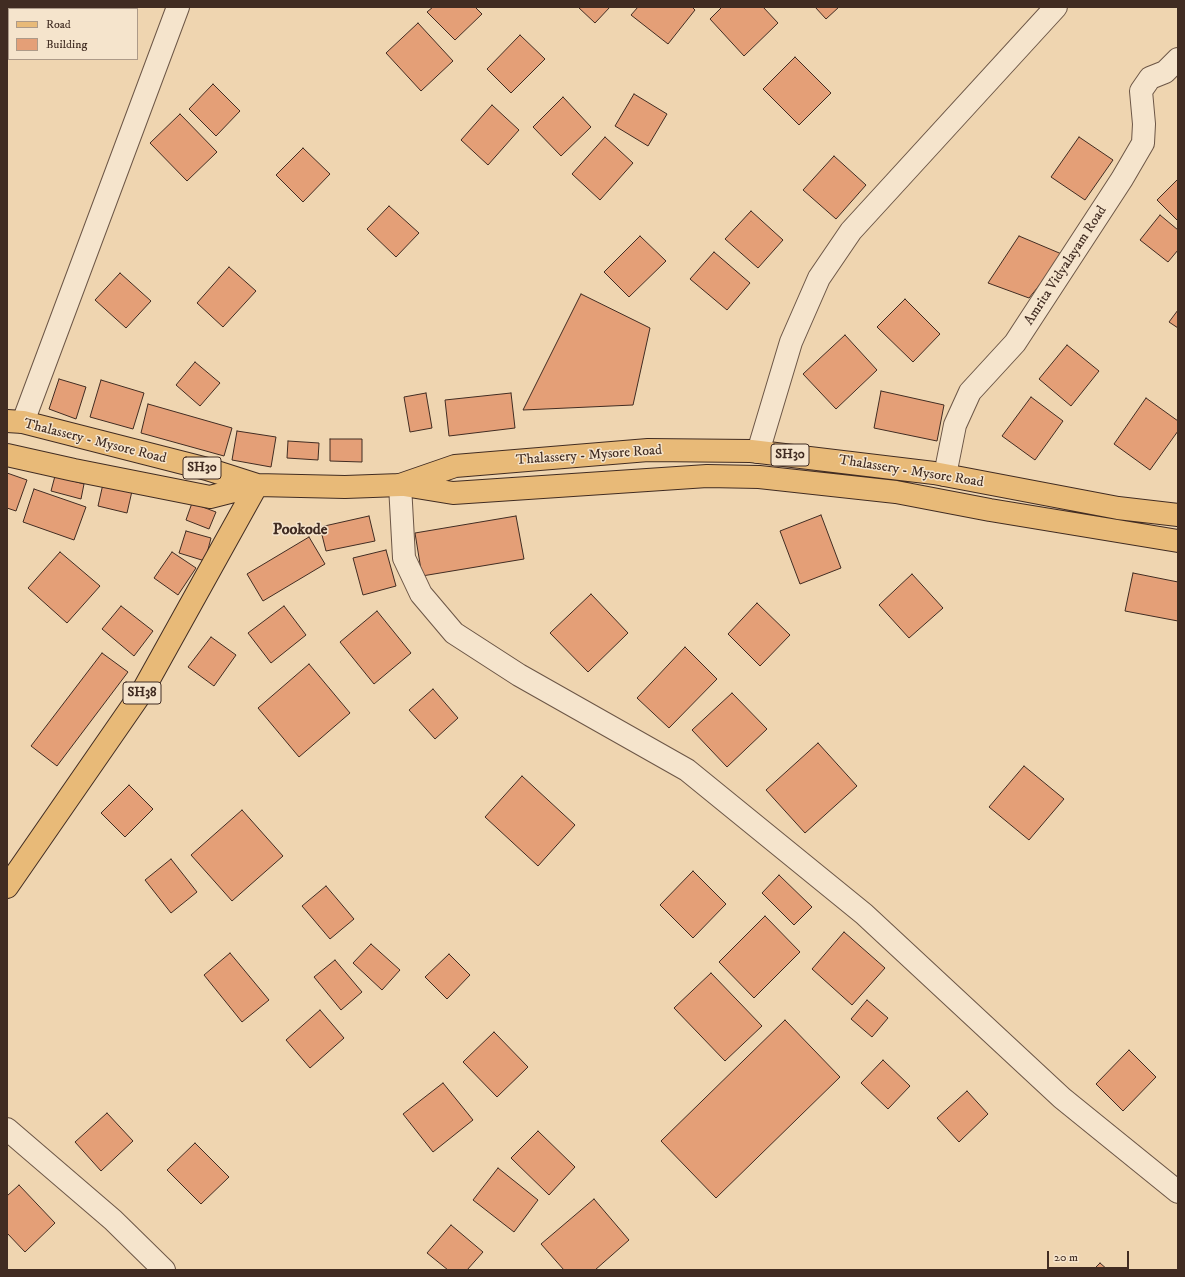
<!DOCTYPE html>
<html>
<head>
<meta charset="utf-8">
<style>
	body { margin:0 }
	#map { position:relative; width:1185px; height:1277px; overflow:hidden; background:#efd5b0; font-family:"IM FELL DW Pica",serif }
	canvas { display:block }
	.frame { position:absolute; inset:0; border:8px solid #412c22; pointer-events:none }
	.legend { position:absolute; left:8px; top:8px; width:130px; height:52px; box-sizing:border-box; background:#f5e4cc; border:1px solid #ad9a88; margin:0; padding:5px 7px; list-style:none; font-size:12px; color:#412c22 }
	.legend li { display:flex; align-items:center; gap:8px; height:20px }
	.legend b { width:20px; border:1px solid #ad9a88 }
	.scale { position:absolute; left:1047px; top:1251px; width:82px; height:18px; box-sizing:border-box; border:2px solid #412c22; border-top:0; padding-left:5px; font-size:12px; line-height:14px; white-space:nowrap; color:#412c22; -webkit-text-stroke:3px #f5e4cc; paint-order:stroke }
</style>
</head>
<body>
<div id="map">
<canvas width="1185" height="1277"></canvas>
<div class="frame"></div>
<ul class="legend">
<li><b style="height:5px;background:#e8ba78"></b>Road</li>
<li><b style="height:11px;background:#e49f77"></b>Building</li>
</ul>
<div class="scale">20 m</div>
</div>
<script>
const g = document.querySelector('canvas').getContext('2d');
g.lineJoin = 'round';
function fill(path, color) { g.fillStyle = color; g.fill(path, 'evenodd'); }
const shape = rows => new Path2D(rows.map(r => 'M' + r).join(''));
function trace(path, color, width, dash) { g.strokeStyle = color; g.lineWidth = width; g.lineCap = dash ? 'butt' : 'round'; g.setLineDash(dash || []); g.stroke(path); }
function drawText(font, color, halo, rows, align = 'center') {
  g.font = font + ' "IM FELL DW Pica",serif'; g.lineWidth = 3; g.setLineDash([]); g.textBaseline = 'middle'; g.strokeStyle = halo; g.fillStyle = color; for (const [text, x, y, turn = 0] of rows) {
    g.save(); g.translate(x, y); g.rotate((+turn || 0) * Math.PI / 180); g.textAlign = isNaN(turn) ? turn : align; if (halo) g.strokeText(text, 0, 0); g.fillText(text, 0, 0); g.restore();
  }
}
const building = shape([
	[433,7,475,7,482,14,455,40,427,12,433,7],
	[578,7,610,7,595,23,578,7],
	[638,7,692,7,695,10,668,44,631,15,638,7],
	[722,7,763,7,778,23,744,56,710,19,722,7],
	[815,7,839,7,826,19,815,7],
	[418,23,453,61,421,91,386,53,418,23],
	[520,35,545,59,511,93,487,69,520,35],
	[795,57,831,93,799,125,763,89,795,57],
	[213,84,240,111,216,136,189,109,213,84],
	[634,94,667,114,648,146,615,126,634,94],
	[563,97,591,127,561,156,533,127,563,97],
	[492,105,519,130,488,165,461,140,492,105],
	[180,114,217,152,187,181,150,143,180,114],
	[605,137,633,163,600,200,572,174,605,137],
	[1079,137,1113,160,1085,200,1051,177,1079,137],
	[303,148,330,174,303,202,276,175,303,148],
	[834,156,866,185,836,219,803,190,834,156],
	[1178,179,1178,221,1157,200,1178,179],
	[389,206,419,233,396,257,367,229,389,206],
	[751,211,783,240,758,268,725,239,751,211],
	[1160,215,1178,230,1178,250,1168,262,1140,240,1160,215],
	[640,236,666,261,629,297,604,272,640,236],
	[1019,236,1064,255,1029,298,988,283,1019,236],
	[714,252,750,283,727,310,690,279,714,252],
	[229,267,256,291,223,327,197,303,229,267],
	[120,273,151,301,126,328,95,300,120,273],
	[581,294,650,328,633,405,523,410,581,294],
	[905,299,940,334,913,362,877,327,905,299],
	[1178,310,1178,328,1169,322,1178,310],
	[845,335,877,370,836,409,803,374,845,335],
	[1067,345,1099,371,1071,406,1039,379,1067,345],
	[195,362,220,383,200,406,176,385,195,362],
	[59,379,86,387,76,419,49,409,59,379],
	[101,380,144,393,133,429,90,417,101,380],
	[881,391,944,405,937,441,874,428,881,391],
	[426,393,432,428,410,432,404,397,426,393],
	[511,393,515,428,449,436,445,400,511,393],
	[1031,397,1063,421,1035,460,1002,436,1031,397],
	[1146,398,1178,421,1178,431,1150,470,1114,444,1146,398],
	[148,404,232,428,224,456,141,433,148,404],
	[237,431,276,437,271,467,232,460,237,431],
	[330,439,362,439,362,462,330,461,330,439],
	[288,441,319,443,318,460,287,458,288,441],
	[7,473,27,480,16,511,7,508,7,473],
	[55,476,84,484,81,499,51,491,55,476],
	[103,484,132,491,127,513,98,506,103,484],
	[34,489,86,507,74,540,23,522,34,489],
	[192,503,216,512,209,529,186,520,192,503],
	[821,515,841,568,800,584,780,531,821,515],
	[369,516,375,541,326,551,320,527,369,516],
	[516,516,524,559,422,576,415,533,516,516],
	[186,531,211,538,205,561,179,553,186,531],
	[309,537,325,564,263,601,247,574,309,537],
	[386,550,396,586,363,595,353,558,386,550],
	[60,552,100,586,67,623,28,588,60,552],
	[172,552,196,568,178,595,154,578,172,552],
	[1133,573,1178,582,1178,621,1125,611,1133,573],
	[912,574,943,608,909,638,879,605,912,574],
	[591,594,628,633,588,672,550,633,591,594],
	[757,603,790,635,760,666,728,634,757,603],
	[121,606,153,631,134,656,102,629,121,606],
	[284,606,306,635,271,663,248,633,284,606],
	[377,611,411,653,374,684,340,642,377,611],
	[211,637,236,655,214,686,188,667,211,637],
	[685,647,717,679,669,728,637,698,685,647],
	[102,653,128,672,57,766,31,746,102,653],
	[309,664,350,713,299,757,258,708,309,664],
	[433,689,458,718,435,739,409,710,433,689],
	[732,693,767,729,727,767,692,730,732,693],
	[818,743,857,786,805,833,766,790,818,743],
	[1024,766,1064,799,1029,840,989,807,1024,766],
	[522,776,575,825,538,866,485,817,522,776],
	[129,785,153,809,125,837,101,813,129,785],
	[242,810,283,856,232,901,191,855,242,810],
	[171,859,197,892,171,913,145,880,171,859],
	[693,871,726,904,693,938,660,905,693,871],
	[779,875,812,907,794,925,762,893,779,875],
	[326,886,354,919,330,939,302,906,326,886],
	[765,916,800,952,754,998,719,962,765,916],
	[844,932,885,968,852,1005,812,969,844,932],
	[371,944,400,970,382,990,353,963,371,944],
	[230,953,269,1000,242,1022,204,975,230,953],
	[449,954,470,975,447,999,425,977,449,954],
	[335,960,362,992,341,1010,314,977,335,960],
	[711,973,762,1026,725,1061,674,1008,711,973],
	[867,1000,888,1018,872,1037,851,1019,867,1000],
	[320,1010,344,1038,310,1068,286,1040,320,1010],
	[785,1020,840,1077,716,1198,661,1141,785,1020],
	[494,1032,528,1067,497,1097,463,1062,494,1032],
	[1129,1050,1156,1077,1123,1111,1096,1084,1129,1050],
	[883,1060,910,1086,888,1109,861,1083,883,1060],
	[443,1083,473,1120,433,1152,403,1114,443,1083],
	[967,1091,988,1114,959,1142,937,1118,967,1091],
	[107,1113,133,1141,101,1171,75,1142,107,1113],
	[538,1131,575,1167,549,1195,511,1158,538,1131],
	[195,1143,229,1177,201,1204,167,1170,195,1143],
	[498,1168,538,1200,514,1232,473,1200,498,1168],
	[19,1185,55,1223,25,1252,7,1233,7,1196,19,1185],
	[594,1199,629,1240,595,1270,564,1270,541,1244,594,1199],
	[451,1225,483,1252,467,1270,448,1270,427,1253,451,1225],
	[1100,1263,1108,1270,1093,1270,1100,1263]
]);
fill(building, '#e49f77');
trace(building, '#412c22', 1);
const minor = shape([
	[23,422,178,7],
	[758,452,791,342,819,278,851,231,1056,7],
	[945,475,955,425,970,392,1015,343,1122,179,1143,143,1144,124,1141,91,1150,78,1165,72,1178,59],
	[7,1129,113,1220,164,1270]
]);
const tertiary = shape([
	[400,485,404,558,421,594,454,633,519,675,687,770,864,914,1062,1098,1178,1192]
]);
const primary = shape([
	[7,421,23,422,207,469,257,485,345,487,400,485,455,466,648,450,751,451,934,473,1118,508,1178,515],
	[7,455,74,470,210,497,257,485],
	[404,485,453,493,707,476,759,477,896,492,990,510,1178,541],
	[7,887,142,692,257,485]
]);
trace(minor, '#6c5646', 24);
trace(tertiary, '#6c5646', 24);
trace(primary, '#412c22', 24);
trace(minor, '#f5e4cc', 22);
trace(tertiary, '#f5e4cc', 22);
trace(primary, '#e8ba78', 22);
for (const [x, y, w] of [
	[790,455,38],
	[202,468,38],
	[142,693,38]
]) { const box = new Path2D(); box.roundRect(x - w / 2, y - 11, w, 22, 3); g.fillStyle = '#f5e4cc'; g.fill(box); trace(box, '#412c22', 1); }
drawText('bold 13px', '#412c22', null, [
	["SH30",790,455],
	["SH30",202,468],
	["SH38",142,693]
]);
drawText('14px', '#412c22', '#f5e4cc', [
	["Amrita Vidyalayam Road",1066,266,-57],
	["Thalassery - Mysore Road",95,442,14],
	["Thalassery - Mysore Road",589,456,-4],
	["Thalassery - Mysore Road",911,472,9]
]);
drawText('bold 16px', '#412c22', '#f5e4cc', [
	["Pookode",300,531]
]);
</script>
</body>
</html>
